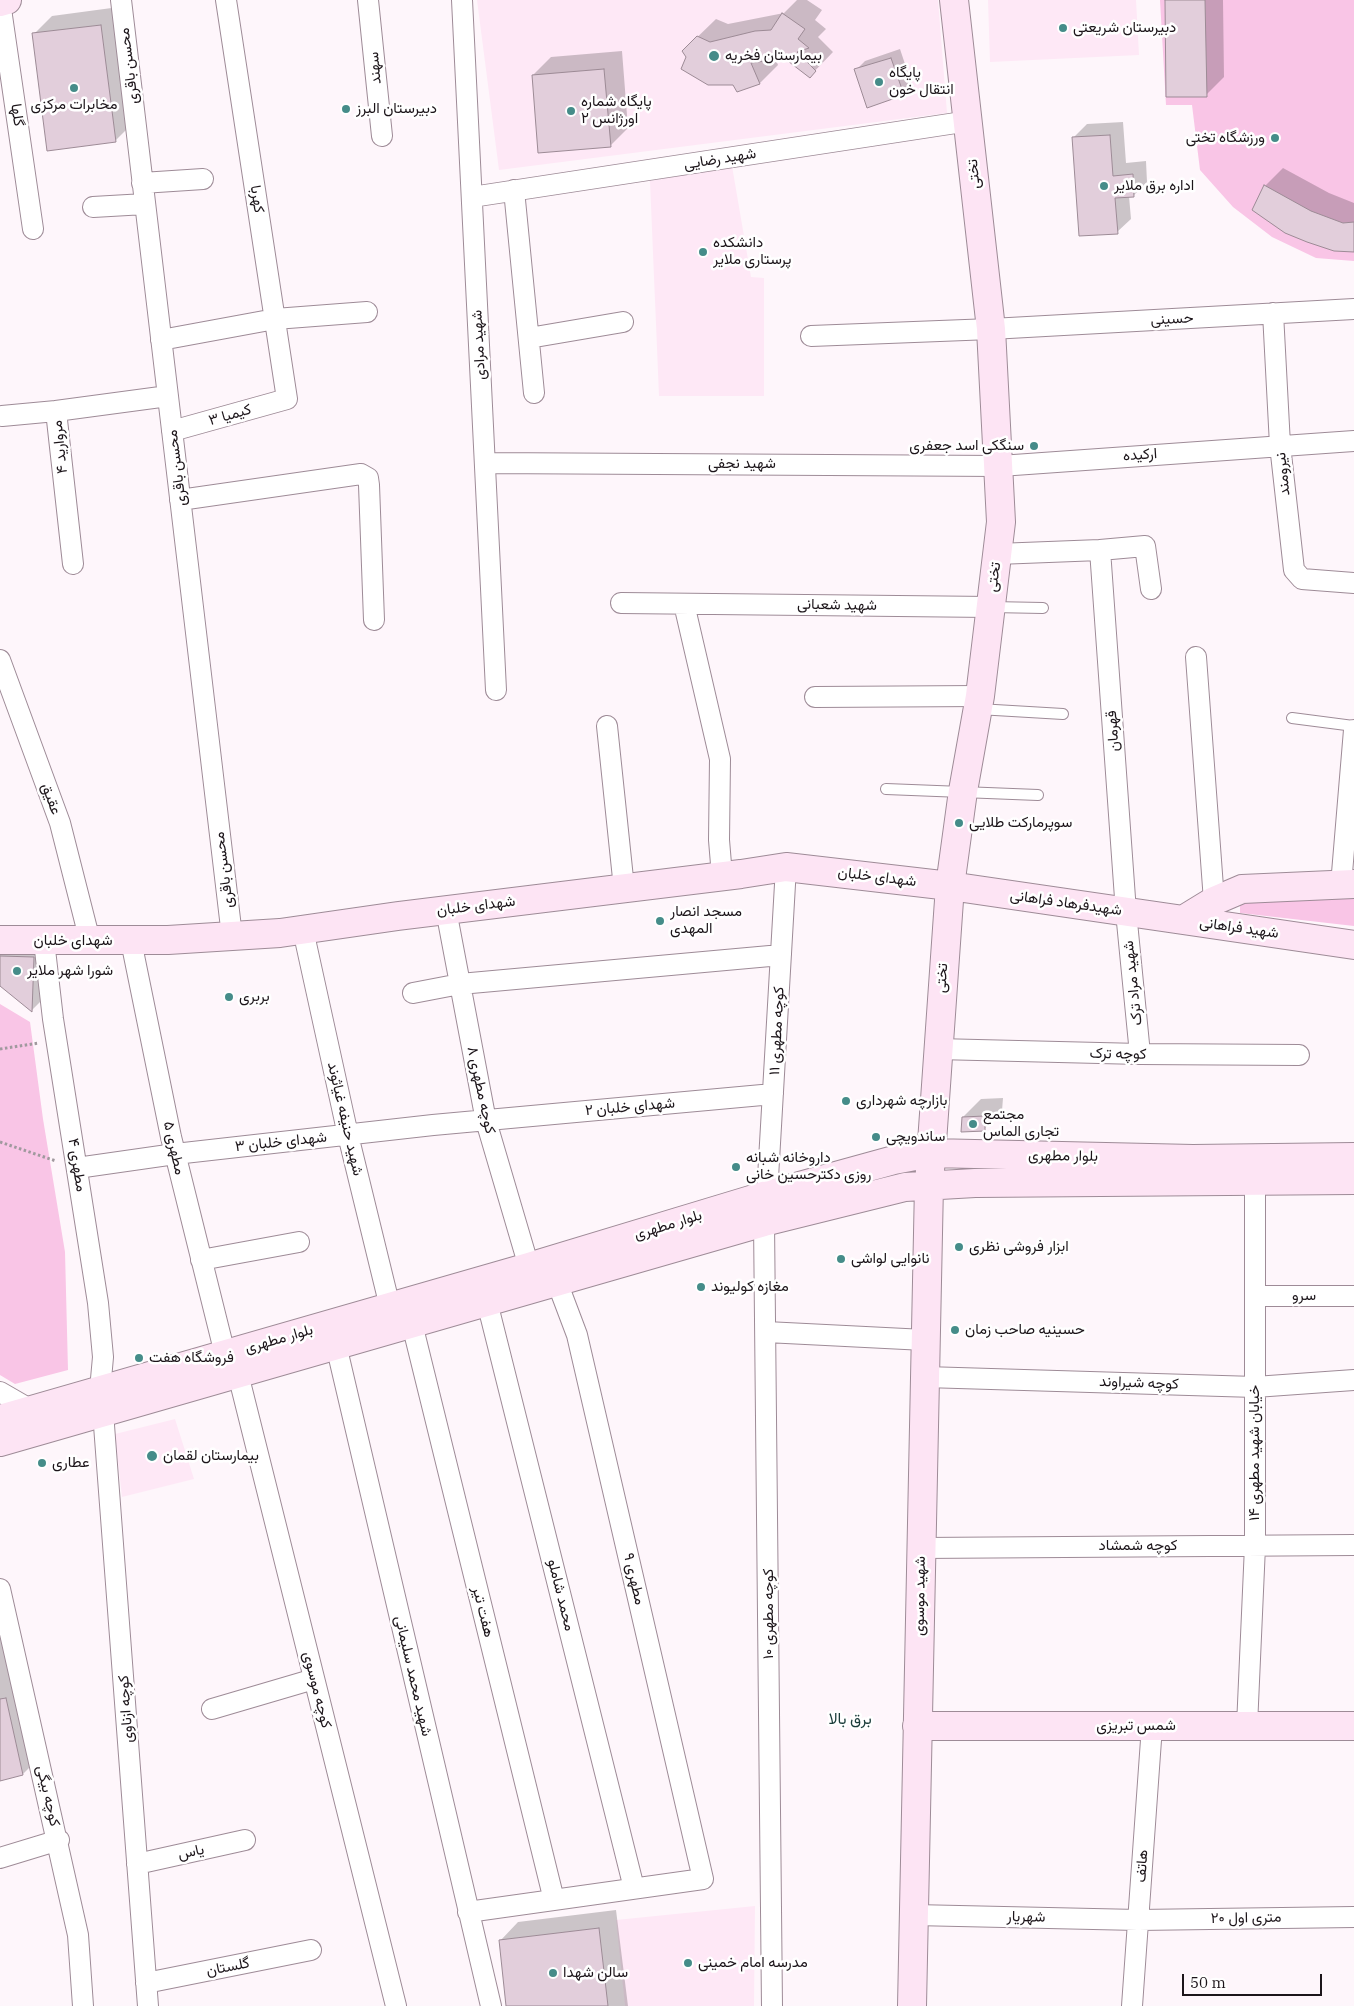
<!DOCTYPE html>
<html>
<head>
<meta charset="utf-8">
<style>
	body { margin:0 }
	#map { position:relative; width:1354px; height:2006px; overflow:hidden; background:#fef6fb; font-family:"IBM Plex Serif",serif }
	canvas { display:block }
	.scale { position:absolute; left:1182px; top:1974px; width:140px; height:22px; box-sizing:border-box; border:2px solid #1c151a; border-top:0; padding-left:6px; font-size:15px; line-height:18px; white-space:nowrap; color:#1c151a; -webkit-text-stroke:4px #fff; paint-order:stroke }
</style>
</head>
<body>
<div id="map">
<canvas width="1354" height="2006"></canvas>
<div class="scale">50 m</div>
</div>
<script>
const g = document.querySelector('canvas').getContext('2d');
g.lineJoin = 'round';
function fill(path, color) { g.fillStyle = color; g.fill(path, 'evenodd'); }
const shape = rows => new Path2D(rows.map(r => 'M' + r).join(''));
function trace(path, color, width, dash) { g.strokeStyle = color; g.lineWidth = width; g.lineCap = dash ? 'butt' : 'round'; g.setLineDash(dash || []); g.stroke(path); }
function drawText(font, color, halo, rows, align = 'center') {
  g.font = font + ' "IBM Plex Serif",Vazirmatn,serif'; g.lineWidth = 5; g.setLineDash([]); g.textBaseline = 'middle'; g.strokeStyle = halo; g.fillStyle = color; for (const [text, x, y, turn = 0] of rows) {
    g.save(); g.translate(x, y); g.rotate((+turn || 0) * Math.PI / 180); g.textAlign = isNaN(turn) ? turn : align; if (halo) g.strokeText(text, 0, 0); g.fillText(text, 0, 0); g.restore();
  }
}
fill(shape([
	[477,0,938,0,947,113,499,170],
	[988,0,1136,0,1139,55,990,62],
	[732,166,751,277,764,278,764,396,659,396,650,181],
	[175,1419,194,1479,122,1497,115,1434],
	[755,1906,754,2006,625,2006,616,1920]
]), '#fee8f6');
fill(shape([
	[1160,0,1354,0,1354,261,1316,258,1272,237,1233,207,1200,170,1192,105,1166,105],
	[1354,892,1354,926,1240,913,1240,897],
	[0,1004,30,1022,43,1119,65,1252,68,1370,15,1384,0,1375]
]), '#f9c5e6');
fill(shape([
	[797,0,807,0,822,10,815,20,826,29,818,37,833,52,809,77,784,57,775,58,778,65,760,83,687,56,683,51,716,19,728,24,784,13],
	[1166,0,1223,0,1224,77,1206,95],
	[119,7,133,123,115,141,34,34,52,16],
	[900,49,912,85,903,94,856,70,865,61],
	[622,51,628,128,610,146,533,75,551,57],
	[1123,122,1126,163,1146,161,1147,182,1134,195,1129,196,1131,219,1117,232,1073,138,1087,124],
	[1283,168,1329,193,1354,203,1354,251,1265,186],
	[0,942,47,944,45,997,32,1010,0,984],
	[1003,1098,1002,1111,984,1129,963,1117,981,1099],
	[0,1604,39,1758,23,1774,0,1779],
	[616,1910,628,2006,508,2006,500,1941,518,1922]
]), '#0003');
const building = shape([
	[1165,0,1205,0,1207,97,1166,97,1165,0],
	[782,13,805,29,798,39,809,48,797,52,816,71,810,78,784,58,751,63,760,84,737,92,733,85,708,85,681,69,686,57,682,51,697,36,710,42,755,31,771,30,782,13],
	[101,25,116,142,47,151,32,33,101,25],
	[891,58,904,95,867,108,854,69,891,58],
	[604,69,611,147,538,153,532,75,604,69],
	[1110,135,1113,176,1133,174,1134,197,1115,198,1118,234,1079,236,1072,137,1110,135],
	[1264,185,1311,211,1343,223,1354,222,1354,252,1334,251,1307,242,1285,233,1252,210,1264,185],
	[0,956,34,957,32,1012,0,986,0,956],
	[985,1116,985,1131,961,1132,962,1117,985,1116],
	[6,1698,23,1775,0,1781,0,1699,6,1698],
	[599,1928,608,2006,506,2006,499,1940,599,1928]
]);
fill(building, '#e2cedb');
trace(building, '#9d8b96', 1);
const lane = shape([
	[991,607,1043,608],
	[978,709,1063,714],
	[1292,718,1354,726],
	[886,789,1038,795]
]);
const street = shape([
	[121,0,232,936],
	[368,0,382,136],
	[462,0,496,690],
	[0,2,33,229],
	[142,183,203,179],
	[514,190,534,393],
	[472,197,969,121],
	[93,207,145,204],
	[1273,313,1280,445,1294,570,1302,579,1354,583],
	[811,336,991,329,1354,309],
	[529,338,623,322],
	[161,340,275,319,367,312],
	[2,416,56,411],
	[172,431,287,399,226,0],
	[485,463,1000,466,1354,441],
	[180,500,361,474,368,478,369,485,374,620],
	[1100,550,1145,546,1151,589],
	[997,554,1100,550,1126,912,1140,1054],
	[73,564,56,411,168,396],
	[621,603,990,607],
	[684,604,720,759,719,840,722,876],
	[1196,657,1214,901],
	[0,660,60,823,90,941],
	[815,697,980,696],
	[607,726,624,888],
	[1341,885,1354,730],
	[446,910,486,1121,529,1267],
	[303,930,348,1135,390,1307],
	[44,941,53,1019,98,1303,103,1357,100,1390],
	[131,941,171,1137,225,1354],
	[413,993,460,984,781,955],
	[937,1049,1140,1054,1299,1055],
	[77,1168,175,1154,433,1125,773,1094],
	[767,1195,786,867],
	[764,1222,772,2006],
	[201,1260,299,1242],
	[1255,1296,1354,1296],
	[487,1302,634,1888],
	[412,1324,554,1900],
	[766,1332,925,1340],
	[336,1345,491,2006],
	[238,1374,396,2006],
	[925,1377,1255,1387,1354,1380],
	[0,1392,26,1407,39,1408],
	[103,1412,148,2006],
	[921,1548,1354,1545],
	[0,1589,78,1935,83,2006],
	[212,1709,314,1679],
	[1247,1726,1255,1546,1255,1179],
	[0,1858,59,1840],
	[137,1864,245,1840],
	[468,1912,703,1879,577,1335,557,1282],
	[914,1915,1138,1920,1354,1917],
	[146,1983,311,1950],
	[1132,2006,1152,1726]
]);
const secondary = shape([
	[0,2,7,0],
	[1183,920,1214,901,1242,889,1354,884],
	[0,940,168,940,280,933,398,916,741,874,786,867,950,886,1354,945],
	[0,1419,529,1267,767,1195,894,1160,931,1153,1193,1159,1354,1157],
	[0,1442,764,1222,905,1187,975,1183,1354,1180],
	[917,1726,1354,1726],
	[912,2006,929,1185,950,886,963,791,980,696,1001,522,991,329,954,0]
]);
trace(lane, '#9e8b97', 12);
trace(street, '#9e8b97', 22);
trace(secondary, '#9e8b97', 30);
trace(shape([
	[0,1049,39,1043],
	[0,1142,56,1161]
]), '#a0999e', 3, [2.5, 2.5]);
trace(lane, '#fff', 10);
trace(street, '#fff', 20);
trace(secondary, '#fde4f4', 28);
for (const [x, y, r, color] of [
	[1063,28,5,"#458c89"],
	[714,56,6,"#458c89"],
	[879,82,5,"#458c89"],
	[74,88,5,"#458c89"],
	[346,109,5,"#458c89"],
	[571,111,5,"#458c89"],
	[1275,138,5,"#458c89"],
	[1104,186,5,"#458c89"],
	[703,252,5,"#458c89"],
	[1034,446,5,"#458c89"],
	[959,823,5,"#458c89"],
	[660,921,5,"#458c89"],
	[17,971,5,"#458c89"],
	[229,997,5,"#458c89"],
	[846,1101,5,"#458c89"],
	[973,1124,5,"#458c89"],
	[876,1137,5,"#458c89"],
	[736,1167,5,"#458c89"],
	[959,1247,5,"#458c89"],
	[841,1259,5,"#458c89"],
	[701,1287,5,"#458c89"],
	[955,1330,5,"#458c89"],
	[139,1358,5,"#458c89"],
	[152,1456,6,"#458c89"],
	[42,1463,5,"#458c89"],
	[688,1963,5,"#458c89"],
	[553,1973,5,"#458c89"]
]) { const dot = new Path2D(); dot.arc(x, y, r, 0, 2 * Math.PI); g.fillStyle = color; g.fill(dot); trace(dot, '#fff', 2); }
drawText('15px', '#1c151a', '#fff', [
	["دبیرستان شریعتی",1073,28],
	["بیمارستان فخریه",725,56],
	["پایگاه",889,73],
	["انتقال خون",889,90],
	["پایگاه شماره",581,102],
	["۲ اورژانس",581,119],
	["مخابرات مرکزی",74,105,"center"],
	["دبیرستان البرز",356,109],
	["ورزشگاه تختی",1265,138,"right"],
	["اداره برق ملایر",1114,186],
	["دانشکده",713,243],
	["پرستاری ملایر",713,260],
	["سنگکی اسد جعفری",1024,446,"right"],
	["سوپرمارکت طلایی",969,823],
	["مسجد انصار",670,912],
	["المهدی",670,929],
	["شورا شهر ملایر",27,971],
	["بربری",239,997],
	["بازارچه شهرداری",856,1101],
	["مجتمع",983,1115],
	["تجاری الماس",983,1132],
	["ساندویچی",886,1137],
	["داروخانه شبانه",746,1158],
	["روزی دکترحسین خانی",746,1175],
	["ابزار فروشی نظری",969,1247],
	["نانوایی لواشی",851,1259],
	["مغازه کولیوند",711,1287],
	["حسینیه صاحب زمان",965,1330],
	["فروشگاه هفت",149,1358],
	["بیمارستان لقمان",163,1456],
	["عطاری",52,1463],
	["مدرسه امام خمینی",698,1963],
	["سالن شهدا",563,1973]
], 'left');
drawText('15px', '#1c151a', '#fff', [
	["محسن باقری",129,66,-97],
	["سهند",375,68,-95],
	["گلها",17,115,82],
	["شهید رضایی",720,159,-9],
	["تختی",974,174,-96],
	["کهربا",257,199,81],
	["حسینی",1172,319,-3],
	["شهید مرادی",479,345,-93],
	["کیمیا ۳",230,415,-16],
	["مروارید ۴",60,447,-96],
	["ارکیده",1140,455,-4],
	["شهید نجفی",742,464],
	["محسن باقری",177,468,-97],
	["نیرومند",1283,474,-96],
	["تختی",994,577,-82],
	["شهید شعبانی",837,605,1],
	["قهرمان",1113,731,-94],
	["عقیق",51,799,70],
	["محسن باقری",224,870,-97],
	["شهدای خلبان",877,877,7],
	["شهیدفرهاد فراهانی",1066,903,8],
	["شهدای خلبان",476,906,-7],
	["شهید فراهانی",1239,928,8],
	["شهدای خلبان",73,941],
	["تختی",942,978,-86],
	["شهید مراد ترک",1133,983,-96],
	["کوچه مطهری ۱۱",777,1031,-87],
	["کوچه ترک",1118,1054,1],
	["کوچه مطهری ۸",481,1090,78],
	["شهدای خلبان ۲",630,1107,-5],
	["شهید حنیفه غیاثوند",345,1119,77],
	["شهدای خلبان ۳",281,1142,-6],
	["مطهری ۵",174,1148,77],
	["بلوار مطهری",1063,1156,1],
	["مطهری ۴",77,1165,81],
	["بلوار مطهری",668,1225,-17],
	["سرو",1304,1296],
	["بلوار مطهری",279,1339,-16],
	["کوچه شیراوند",1139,1383,2],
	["خیابان شهید مطهری ۱۴",1255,1453,-90],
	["کوچه شمشاد",1138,1546],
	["مطهری ۹",634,1579,77],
	["محمد شاملو",561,1595,76],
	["شهید موسوی",920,1596,-89],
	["هفت تیر",483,1612,76],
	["کوچه مطهری ۱۰",769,1614,-90],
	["شهید محمد سلیمانی",413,1676,77],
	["کوچه موسوی",317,1690,76],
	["کوچه ازناوی",126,1709,-94],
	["شمس تبریزی",1136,1726],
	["کوچه بیگی",48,1796,77],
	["یاس",191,1852,-12],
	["هاتف",1142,1866,-86],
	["شهریار",1026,1917,1],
	["۲۰ متری اول",1246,1918,-1],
	["گلستان",228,1967,-11]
]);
drawText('16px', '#1b3d3b', '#fff', [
	["برق بالا",850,1719]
]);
</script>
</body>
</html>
